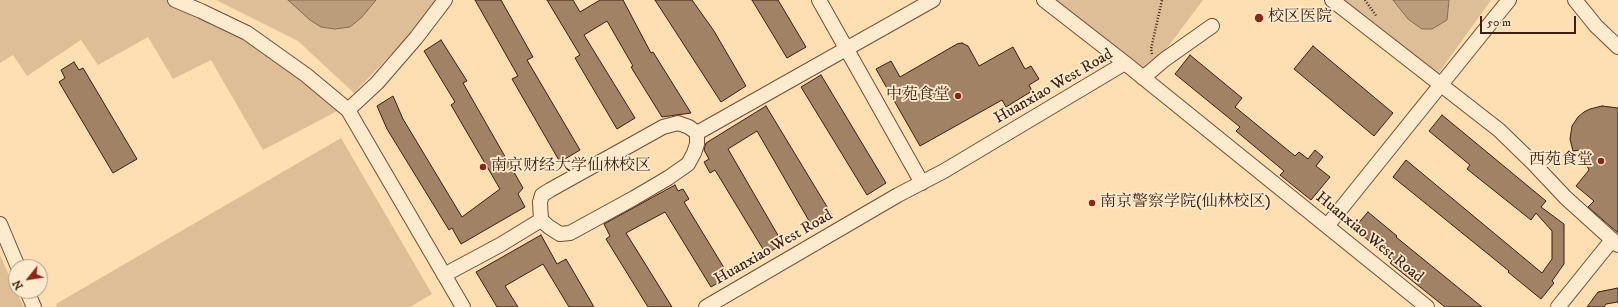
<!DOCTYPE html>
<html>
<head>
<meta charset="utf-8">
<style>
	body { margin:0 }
	#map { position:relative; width:1618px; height:307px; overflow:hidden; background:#fedfb1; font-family:"IM FELL DW Pica",serif }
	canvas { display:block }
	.north { position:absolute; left:8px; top:259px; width:40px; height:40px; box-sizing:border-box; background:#feeacc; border:1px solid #b19882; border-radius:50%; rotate:240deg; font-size:11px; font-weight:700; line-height:16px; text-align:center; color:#3d1e13 }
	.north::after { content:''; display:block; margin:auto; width:14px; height:18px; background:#8f2418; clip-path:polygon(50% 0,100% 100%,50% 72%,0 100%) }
	.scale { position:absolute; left:1480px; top:16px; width:96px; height:18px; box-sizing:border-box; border:2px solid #3d1e13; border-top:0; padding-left:5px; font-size:12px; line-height:14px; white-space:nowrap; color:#3d1e13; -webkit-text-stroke:3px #feeacc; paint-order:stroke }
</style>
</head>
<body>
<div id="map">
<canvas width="1618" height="307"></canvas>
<div class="north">N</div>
<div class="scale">50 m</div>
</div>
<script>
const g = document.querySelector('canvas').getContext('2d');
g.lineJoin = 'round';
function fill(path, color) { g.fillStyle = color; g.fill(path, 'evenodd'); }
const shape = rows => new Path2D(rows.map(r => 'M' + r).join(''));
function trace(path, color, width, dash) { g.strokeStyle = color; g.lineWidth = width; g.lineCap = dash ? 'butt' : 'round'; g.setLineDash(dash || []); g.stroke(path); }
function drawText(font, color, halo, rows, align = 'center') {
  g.font = font + ' "IM FELL DW Pica","Noto Serif SC",serif'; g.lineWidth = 3.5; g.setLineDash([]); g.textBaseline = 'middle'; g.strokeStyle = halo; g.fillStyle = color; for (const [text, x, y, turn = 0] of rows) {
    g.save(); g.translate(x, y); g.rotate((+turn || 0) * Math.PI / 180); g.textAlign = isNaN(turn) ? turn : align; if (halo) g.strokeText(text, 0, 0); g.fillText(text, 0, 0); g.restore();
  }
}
fill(shape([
	[0,0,172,0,237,28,343,108,263,150,211,60,173,79,148,37,98,65,81,40,27,76,13,55,0,63],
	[216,0,448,0,421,23,354,93,298,41],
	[1056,0,1203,0,1149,72],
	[1344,0,1491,0,1438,74],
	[341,138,432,294,410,307,57,307,56,304],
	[0,255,16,291,24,307,0,307]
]), '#ddbe96');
const water = shape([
	[288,0,376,0,362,17,350,27,335,29,321,27,310,20,288,0],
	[1393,0,1449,0,1447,20,1432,29,1422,29,1408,19,1393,0]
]);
fill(water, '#bc9d7b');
trace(water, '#896a51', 1);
const building = shape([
	[475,0,501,0,533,57,527,60,580,150,560,162,512,79,518,76,475,0],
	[547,0,573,0,580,12,600,0,623,0,651,53,653,52,691,113,662,117,631,67,633,66,607,21,584,35,635,118,617,129,575,58,580,55,547,0],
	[655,0,692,0,714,31,746,86,721,102,655,0],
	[752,0,778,0,806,47,787,58,752,0],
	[441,40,467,81,463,83,523,188,518,194,525,207,461,244,452,228,449,230,387,129,377,106,393,96,403,119,462,217,500,189,451,105,455,102,424,51,441,40],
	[962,43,968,46,979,66,1013,47,1025,69,1031,66,1039,79,1029,85,1032,91,1006,107,1002,100,920,146,876,69,891,61,900,77,957,44,962,43],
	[1313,46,1393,113,1374,136,1294,69,1313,46],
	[1190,55,1242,98,1235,107,1295,156,1299,152,1308,159,1315,150,1323,157,1316,166,1330,177,1311,200,1280,175,1284,171,1236,131,1240,127,1175,74,1190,55],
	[74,62,79,70,83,68,137,159,113,173,59,82,65,78,61,70,74,62],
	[821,75,886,183,867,195,801,87,821,75],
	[766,106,832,215,812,226,757,131,728,149,783,244,766,254,715,170,710,173,704,162,709,159,704,150,706,143,766,106],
	[1602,106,1618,108,1618,233,1588,207,1594,201,1576,186,1589,170,1580,150,1573,151,1570,139,1572,126,1578,117,1584,112,1590,109,1602,106],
	[1442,115,1546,201,1541,207,1564,224,1564,264,1552,281,1554,283,1541,299,1508,272,1509,271,1393,177,1406,160,1542,273,1552,259,1552,231,1536,213,1531,220,1467,169,1470,165,1429,131,1442,115],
	[675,185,678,191,683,189,689,199,684,202,729,276,711,287,665,212,626,233,672,307,648,307,606,239,610,236,604,224,675,185],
	[1368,212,1397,236,1396,237,1482,307,1445,307,1390,263,1392,261,1354,228,1368,212],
	[541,235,557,264,566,259,594,307,569,307,543,264,505,286,518,307,497,307,476,272,541,235],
	[1618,288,1618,302,1606,304,1604,307,1587,307,1598,292,1618,288]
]);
fill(building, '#a18265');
trace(building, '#3d1e13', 1);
const street = shape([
	[175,0,201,11,247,33,306,75,348,110,463,307],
	[819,0,922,183],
	[1044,0,1125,63],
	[1332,0,1499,130,1533,163,1566,198,1618,245],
	[1575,0,1596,26,1618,47],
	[1143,78,1164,60,1212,26],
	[348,110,377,83,416,38,445,0],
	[541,220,549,227,560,234,570,233,634,198,668,178,688,164,694,153,697,144,697,133],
	[0,224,18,267],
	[1327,226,1509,0],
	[444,275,500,245,541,220,540,202,542,195,550,190,663,127,678,123,689,127,697,133,933,0],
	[27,291,34,307],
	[706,307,898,195,944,171,1125,63,1427,307],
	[1558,307,1612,240]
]);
trace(street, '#6d4e3a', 16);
trace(shape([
	[1365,0,1377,17],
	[1152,54,1151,49,1162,0]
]), '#3d1e13', 2.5, [1, 2]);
trace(street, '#feeacc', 14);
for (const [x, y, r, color] of [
	[1259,18,5,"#8f2418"],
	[958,96,4,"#8f2418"],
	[1601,161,4,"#8f2418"],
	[483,167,4,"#8f2418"],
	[1092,203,4,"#8f2418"]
]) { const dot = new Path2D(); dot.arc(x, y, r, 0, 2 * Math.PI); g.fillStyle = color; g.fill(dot); trace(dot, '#feeacc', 1.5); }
drawText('16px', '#3d1e13', '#feeacc', [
	["校区医院",1268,18],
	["中苑食堂",950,96,"right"],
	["西苑食堂",1593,161,"right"],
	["南京财经大学仙林校区",491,167],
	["南京警察学院(仙林校区)",1100,203]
], 'left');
drawText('16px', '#3d1e13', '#feeacc', [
	["Huanxiao West Road",1054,87,-30],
	["Huanxiao West Road",1369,238,39],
	["Huanxiao West Road",774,248,-30]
]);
</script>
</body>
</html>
